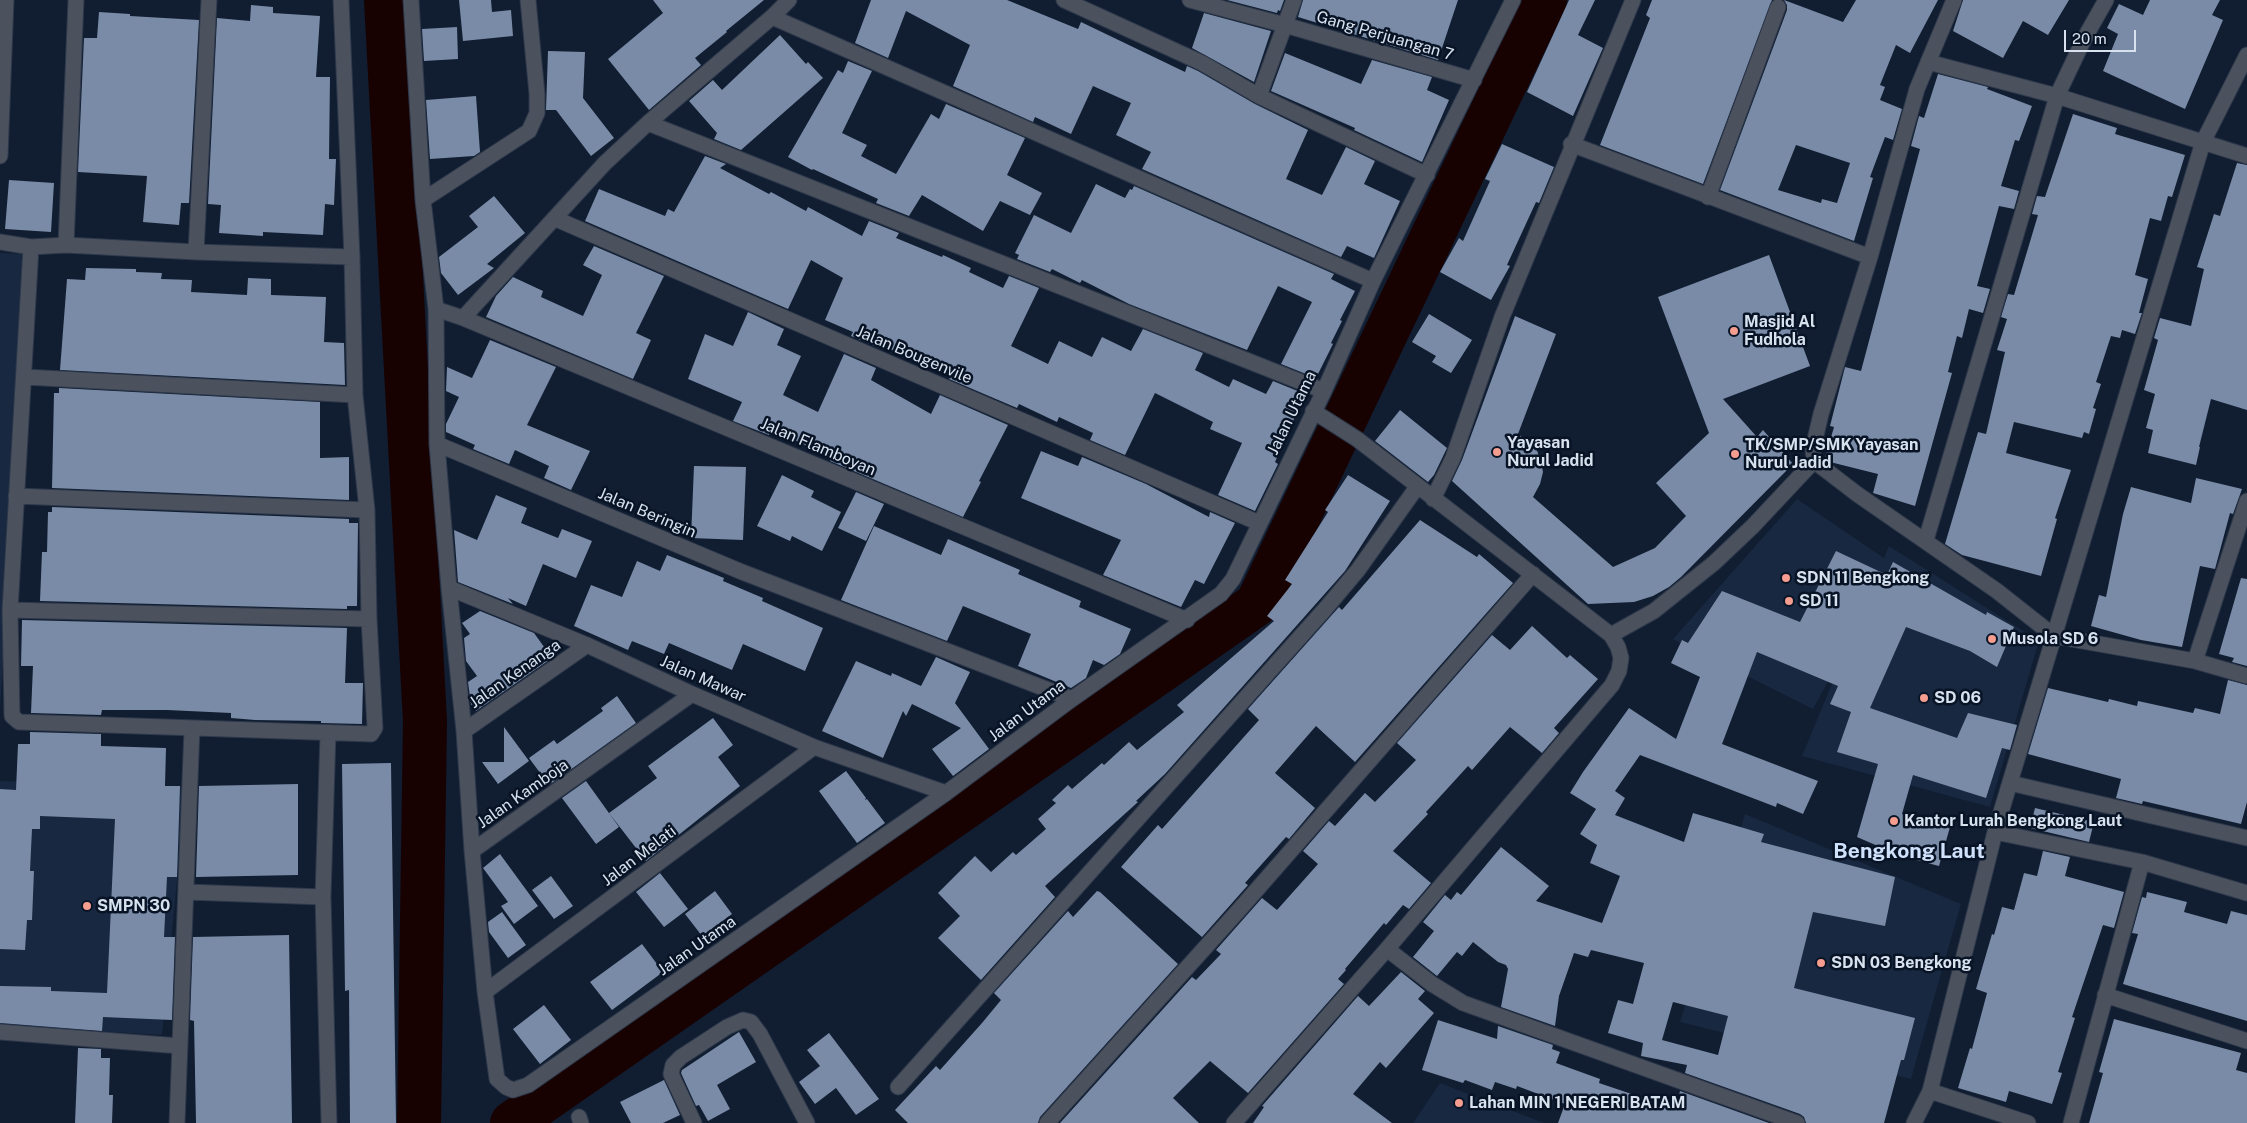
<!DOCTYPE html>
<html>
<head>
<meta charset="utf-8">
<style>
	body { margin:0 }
	#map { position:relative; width:2247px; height:1123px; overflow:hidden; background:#111d30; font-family:"Public Sans",sans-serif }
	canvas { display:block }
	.scale { position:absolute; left:2064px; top:30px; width:72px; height:22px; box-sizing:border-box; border:2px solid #d8e1ee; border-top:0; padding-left:6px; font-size:15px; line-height:18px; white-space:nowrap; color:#d8e1ee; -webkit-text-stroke:4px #081426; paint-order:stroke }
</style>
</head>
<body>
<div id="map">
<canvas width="2247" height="1123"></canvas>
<div class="scale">20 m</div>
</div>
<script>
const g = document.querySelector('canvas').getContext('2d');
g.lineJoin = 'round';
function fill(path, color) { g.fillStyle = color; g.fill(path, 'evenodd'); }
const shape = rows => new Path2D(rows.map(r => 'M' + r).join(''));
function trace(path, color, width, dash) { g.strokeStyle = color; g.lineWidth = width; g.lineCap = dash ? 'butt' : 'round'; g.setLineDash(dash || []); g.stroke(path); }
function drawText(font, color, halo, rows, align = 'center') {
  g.font = font + ' "Public Sans",sans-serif'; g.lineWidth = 5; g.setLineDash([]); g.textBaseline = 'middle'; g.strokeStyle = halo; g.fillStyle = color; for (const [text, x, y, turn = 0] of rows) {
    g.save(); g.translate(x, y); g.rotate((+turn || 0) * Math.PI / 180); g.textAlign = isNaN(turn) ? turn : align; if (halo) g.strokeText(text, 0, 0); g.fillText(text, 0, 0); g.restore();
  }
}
fill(shape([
	[0,253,26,254,0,711],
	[1797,499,1884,558,1889,546,2039,641,1990,807,1802,756,1848,645,1813,709,1673,639],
	[0,781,186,787,162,1035,0,1025],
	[1745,814,1961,904,1911,1079,1680,1022],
	[1440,1083,1544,1123,1413,1123]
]), '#182840');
trace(shape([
	[386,0,425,721,419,1123],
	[512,1123,1257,604,1545,0]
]), '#180201', 44);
fill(shape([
	[459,0,491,0,492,12,511,10,513,36,463,41],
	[653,0,764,0,726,31,727,32,695,58,701,65,649,110,608,59,663,13],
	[871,0,1007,0,1078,29,1081,22,1185,72,1187,66,1198,71,1255,104,1308,130,1286,179,1322,195,1346,147,1375,161,1364,184,1400,201,1374,258,1347,246,1341,257,1142,169,1151,152,1116,135,1131,103,1093,86,1071,134,1035,117,1033,122,953,86,970,45,906,11,888,58,855,43],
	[1227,0,1284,0,1280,11,1278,10,1277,13],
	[1303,0,1458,0,1438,60,1298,17],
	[1569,0,1595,0,1578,35,1603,48,1573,116,1527,92],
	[1652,0,1772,0,1703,184,1600,145,1650,18,1646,15],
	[1784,0,1843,22,1856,0,1938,0,1910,53,1896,45,1880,85,1885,87,1880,100,1902,109,1893,140,1885,137,1870,177,1873,178,1854,241,1720,190,1787,10,1787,5],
	[1796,145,1850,163,1837,203,1822,199,1821,203,1778,190],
	[1963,0,2069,0,2048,35,2023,21,2003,58,1953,31],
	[2150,0,2220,0,2212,15,2223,20,2185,109,2103,71,2118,34,2107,28,2119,4,2143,15],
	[251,5,273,7,273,13,320,16,316,77,330,77,329,159,336,159,334,205,325,204,323,235,263,232,263,236,219,233,221,205,208,204,217,18,250,21],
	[99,12,130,14,130,16,199,20,189,203,181,203,179,225,143,222,147,176,78,172,84,38,97,38],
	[1204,13,1271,31,1254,82,1192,48],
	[457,27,458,59,424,61,422,29],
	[780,35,806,64,808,62,823,78,741,150,714,139,717,133,689,101,713,80,722,90],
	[548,51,585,52,583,98,614,138,591,156,556,110,546,110],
	[1285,53,1361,84,1372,60,1432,77,1427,90,1449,100,1422,162,1354,130,1355,128,1271,91],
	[848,61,872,71,842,133,867,145,861,156,896,174,931,114,939,119,946,104,1025,138,1007,175,1042,193,1030,215,1000,201,983,231,922,195,909,216,876,203,878,199,813,169,812,170,788,157,838,70,843,73],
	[1938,74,1988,87,1987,89,2032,106,2019,141,2015,140,2001,186,2019,191,2014,209,1999,206,1977,286,1990,289,1983,313,1969,309,1962,338,1957,336,1948,372,1952,373,1915,506,1873,493,1878,474,1830,462,1825,458,1834,427,1830,426,1845,367,1861,371,1920,149,1911,146,1919,116,1924,118],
	[476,96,480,152,474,156,430,159,426,100],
	[2073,114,2117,128,2115,134,2185,155,2172,197,2168,196,2161,221,2150,218,2135,275,2148,279,2139,313,2142,313,2135,334,2122,330,2120,338,2111,336,2096,382,2101,384,2093,408,2096,409,2089,434,2084,432,2082,438,2014,422,2006,453,2071,470,2055,518,2057,519,2041,576,1962,555,1945,544,1978,432,1986,434,2005,352,1997,350,2007,319,2001,317,2008,294,2014,295,2038,215,2032,214,2037,196,2045,197],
	[1502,144,1554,167,1539,203,1536,202,1507,265,1510,266,1491,300,1440,272,1459,238,1463,241,1490,181,1485,179],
	[705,156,726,164,720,168,769,194,771,192,806,211,808,207,862,236,869,221,899,233,896,238,942,257,943,255,971,268,969,272,1003,288,1009,276,1039,288,1011,346,1048,364,1059,341,1092,357,1102,337,1131,351,1143,329,1203,353,1195,370,1229,387,1233,379,1266,394,1273,381,1305,394,1275,462,1278,464,1255,511,1218,495,1242,443,1210,429,1213,422,1155,393,1125,455,1090,440,1093,433,1059,417,1057,422,1019,404,1017,408,949,379,951,375,885,347,884,350,851,336,853,332,825,320,843,278,811,260,788,309,585,221,599,189,665,216,668,209,674,212],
	[2237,163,2247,165,2247,410,2211,399,2199,447,2200,447,2196,465,2148,453,2153,430,2146,428,2155,394,2144,390,2158,340,2154,338,2160,318,2191,326,2204,269,2197,267,2214,214,2220,216],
	[9,180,54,183,51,232,5,229],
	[1096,184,1125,198,1130,189,1132,190,1134,186,1334,274,1331,279,1355,291,1340,320,1342,321,1331,343,1333,344,1316,378,1281,364,1312,302,1278,286,1247,350,1129,304,1082,280,1080,283,1052,269,1050,272,1017,259,1019,255,1015,253,1034,215,1071,233],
	[494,196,525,233,487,264,494,268,458,295,441,273,439,257,478,227,469,216],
	[594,246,664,276,636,333,651,340,633,379,486,317,496,296,513,277,543,291,541,297,583,316,602,275,583,265],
	[1769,255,1810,366,1723,399,1757,437,1763,430,1793,464,1681,577,1669,587,1653,596,1634,602,1588,604,1452,481,1462,460,1515,316,1556,334,1518,434,1536,448,1541,461,1543,472,1540,484,1533,497,1613,567,1655,548,1686,516,1656,483,1709,433,1658,297],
	[86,268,136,269,136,272,162,273,161,279,192,280,191,292,247,295,248,278,271,279,271,295,326,297,324,342,344,343,345,385,60,370,67,279,85,280],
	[748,312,784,329,777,345,801,356,783,395,818,412,844,354,876,368,871,380,931,414,940,395,1008,425,979,481,981,482,963,517,830,461,832,457,772,430,769,435,733,421,742,402,688,379,705,334,733,346],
	[1429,314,1472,340,1451,373,1432,362,1436,356,1412,342],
	[490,340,556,367,527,425,590,451,571,490,544,478,549,466,515,450,509,464,473,449,475,445,446,432,446,424,459,397,446,391,447,367,472,378],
	[59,388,320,402,320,458,349,457,349,500,52,488,54,393,59,393],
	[1400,410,1447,448,1434,475,1428,482,1375,441],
	[1041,451,1078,466,1082,457,1146,484,1209,517,1210,512,1235,523,1204,584,1195,580,1181,607,1103,575,1121,540,1021,498],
	[694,466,746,467,743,540,691,538],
	[782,475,814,491,811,497,841,512,822,551,792,536,790,541,757,526],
	[1348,475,1390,501,1345,571,1165,774,1136,801,1138,802,1045,886,1055,897,981,980,938,938,960,916,938,893,975,856,991,872,1013,852,1016,855,1046,829,1038,819,1056,803,1052,800,1068,785,1072,789,1102,763,1104,765,1129,742,1137,750,1184,712,1177,705,1274,621,1267,616,1292,584,1285,580,1328,512,1325,510],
	[2196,478,2242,489,2233,514,2230,513,2215,569,2200,566,2182,647,2141,640,2091,626,2099,595,2106,597,2123,514,2131,487,2191,503],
	[856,492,884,504,866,541,838,528],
	[496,495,527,508,521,523,558,538,562,529,592,541,576,578,543,564,526,606,508,598,513,604,458,582,454,530,477,540],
	[52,507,349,519,349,523,358,523,357,606,347,606,347,609,40,601,42,552,47,552,48,512,52,512],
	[1420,520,1477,557,1479,554,1513,583,1355,762,1316,726,1275,773,1315,808,1289,839,1286,837,1245,883,1248,885,1202,937,1121,867,1158,825,1162,829,1259,720,1248,709,1339,607,1342,610],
	[874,526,941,555,948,539,1020,570,1018,574,1081,601,1079,607,1131,629,1120,654,1104,665,1093,660,1086,678,1071,688,1018,666,1031,634,963,606,947,641,841,600],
	[1836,551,1887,575,1893,562,1986,615,1987,612,2014,627,1997,667,1970,651,1906,627,1870,708,1957,738,1968,713,2017,725,2010,750,2002,748,1986,798,1913,775,1902,814,1950,827,1939,866,1901,856,1857,837,1878,764,1837,752,1851,712,1830,704,1838,686,1757,652,1722,744,1818,781,1803,814,1777,803,1776,807,1640,755,1615,791,1625,798,1615,815,1684,842,1693,813,1764,834,1761,842,1895,877,1885,926,1813,912,1794,988,1915,1018,1904,1060,1901,1060,1884,1123,1806,1123,1804,1117,1800,1114,1685,1073,1687,1065,1641,1056,1643,1043,1608,1033,1618,1000,1633,1004,1644,963,1591,950,1588,957,1574,953,1559,996,1555,1026,1501,1007,1508,969,1506,965,1498,962,1473,942,1462,956,1457,952,1437,976,1413,957,1434,931,1423,922,1445,895,1451,900,1457,892,1461,895,1501,847,1549,886,1536,901,1602,923,1620,876,1590,863,1597,845,1580,834,1596,809,1570,793,1583,772,1629,708,1676,739,1700,677,1671,663,1682,640,1688,643,1722,591,1800,622],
	[1673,1002,1728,1016,1718,1055,1662,1040],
	[667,555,724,578,723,581,763,598,762,601,823,628,805,671,743,644,732,670,669,643,664,654,632,641,628,650,574,626,591,585,622,597,637,561,660,571],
	[2241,578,2247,579,2247,666,2232,662,2234,658,2219,654],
	[480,611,534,633,552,658,476,711,471,704,468,682,477,676,466,661,464,638,470,634,462,623],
	[22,620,347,628,345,683,363,683,362,724,321,723,321,721,255,720,231,718,231,713,167,710,102,710,101,715,31,713,33,666,21,666],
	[1532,626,1567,658,1570,655,1598,679,1554,728,1559,733,1542,753,1510,727,1472,770,1468,766,1426,812,1428,814,1393,851,1431,883,1409,909,1403,905,1386,925,1384,923,1345,969,1346,970,1338,979,1344,984,1248,1093,1210,1061,1173,1098,1199,1123,1060,1123,1192,977,1196,980,1221,954,1216,950,1262,898,1277,910,1318,864,1303,851,1329,821,1335,826,1365,793,1375,802,1416,760,1397,743,1492,635,1510,650],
	[936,657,970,672,955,703,989,749,953,776,932,749,961,728,912,704,906,716,903,711,883,758,822,731,856,661,891,676,892,673,921,686],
	[2228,680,2247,685,2247,802,2241,824,2143,801,2142,804,2116,798,2121,779,2028,754,2048,688,2108,702,2109,699,2137,706,2138,701,2193,713,2195,708,2220,714],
	[617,696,636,723,549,785,529,758,554,740,557,744,603,711,601,708],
	[713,718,733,745,718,757,740,786,646,861,609,813,657,778,648,766],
	[504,727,529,761,498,784,482,762,504,762],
	[30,732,101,734,101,746,166,748,165,786,180,786,177,877,167,877,164,937,175,937,172,1020,103,1017,102,1031,0,1023,0,986,51,987,51,991,107,993,115,819,40,816,40,829,32,829,30,871,34,871,32,920,27,920,25,950,0,949,0,789,16,790,18,744,30,744],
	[391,763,396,1123,350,1123,349,990,345,991,342,764],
	[846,771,866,798,865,800,867,799,885,823,857,843,819,791],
	[586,781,619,827,596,844,562,798],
	[298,784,298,875,196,877,199,786],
	[2035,808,2094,822,2089,842,2030,828],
	[2043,851,2070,857,2065,876,2124,892,2114,928,2103,925,2072,1017,2075,1018,2058,1072,2062,1073,2052,1104,2009,1091,2006,1102,1958,1088,1970,1048,1972,1049,1987,993,1976,989,1992,934,1994,935,2002,907,2014,910,2024,873,2037,876],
	[500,854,538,906,514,924,501,906,508,902,483,868],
	[660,873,688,909,664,927,636,892],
	[551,876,573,906,554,919,532,890],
	[715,891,732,914,702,936,685,914],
	[1097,891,1100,892,1178,964,1040,1117,1038,1123,908,1123,895,1110,936,1066,940,1070,982,1023,1001,1000,994,993,1068,911,1073,917],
	[2147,892,2187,902,2184,912,2227,924,2231,911,2247,915,2247,1021,2123,984,2138,934,2132,933,2142,897,2146,898],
	[502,912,526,945,508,958,489,932,488,922],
	[289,935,292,1123,196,1123,194,1021,190,1020,193,937],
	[642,944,663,972,612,1010,590,982],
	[1401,972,1425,991,1418,999,1434,1013,1386,1068,1380,1062,1353,1094,1392,1123,1253,1123,1264,1107,1262,1106,1358,996,1369,1006],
	[544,1005,571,1040,540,1064,513,1029],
	[2114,1019,2241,1053,2236,1070,2247,1073,2247,1123,2089,1123,2103,1073,2099,1072],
	[1438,1020,1497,1039,1498,1026,1553,1045,1552,1049,1560,1052,1556,1063,1600,1079,1599,1083,1676,1109,1680,1091,1769,1123,1558,1123,1565,1104,1517,1086,1516,1089,1495,1082,1492,1090,1465,1080,1463,1083,1422,1070],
	[739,1032,756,1062,717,1085,730,1109,708,1121,699,1105,696,1106,681,1073,682,1070],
	[829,1033,879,1099,856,1115,836,1088,815,1104,799,1082,820,1066,807,1050],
	[78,1048,101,1049,101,1058,110,1058,109,1095,113,1095,112,1123,75,1123],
	[664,1080,680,1115,663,1123,631,1123,620,1102]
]), '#798ba7');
const minor = shape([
	[411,0,423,200,436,309,437,444,742,572,1072,699],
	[1064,0,1202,63,1259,96],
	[1190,0,1285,25,1474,80],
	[1294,0,1259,96,1427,175],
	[772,17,1373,281],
	[1928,62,2057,96,2247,156],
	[648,123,1324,391],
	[1571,144,1870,257],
	[0,156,6,0],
	[1708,197,1778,7],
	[423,200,529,131,537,113,537,94,528,0],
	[556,219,1259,523],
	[0,242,31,247,66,245,196,252,352,257],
	[66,245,76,0],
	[31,247,10,610,12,716,19,722,371,734,375,728,369,619,367,510,355,395,352,257,341,0],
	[196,252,209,0],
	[436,309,463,318,1187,620],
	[463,318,605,163,648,123,772,17,789,0],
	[25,377,355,395],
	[437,444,449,588,464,731,472,851,692,694],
	[1814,461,1857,494,1997,591,2054,636,2195,661,2247,676],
	[16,496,367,510],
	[1433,499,1453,458,1502,317,1633,0],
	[1926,540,2057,96,2084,39,2106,0],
	[449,588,587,645,692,694,814,747,946,793],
	[10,610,369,619],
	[1611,635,1654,611,1714,563,1753,526,1814,461,1813,448,1821,414,1870,257,1917,89,1954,0],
	[2195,661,2247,501],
	[464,731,587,645],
	[328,733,323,897,329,1123],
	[2010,783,2247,838],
	[1995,832,2142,862,2247,893],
	[472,851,485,992,497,1079,506,1087,513,1090,528,1085,946,793,1072,699,1221,594,1233,579,1324,391,1373,281,1513,0],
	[187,892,323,897],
	[1387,949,1432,984,1463,1003,1797,1123],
	[485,992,814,747],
	[2105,995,2247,1041],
	[0,1032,180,1046],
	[898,1087,1326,608,1358,570,1417,487],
	[1930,1091,2028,1123],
	[579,1117,581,1123],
	[177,1123,192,728],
	[694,1123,671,1074,673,1065,681,1057,727,1027,743,1020,751,1022,760,1034,807,1123],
	[1047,1123,1239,910,1533,574],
	[1234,1123,1387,949,1612,685,1619,671,1621,658,1618,647,1611,635,1357,439,1313,411],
	[1914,1123,1930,1091,1995,832,2203,142,2247,55],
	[2071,1123,2142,862]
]);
trace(minor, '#2d384b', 17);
trace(minor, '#4b525e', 15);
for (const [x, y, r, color] of [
	[1734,331,5,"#f59d8f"],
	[1497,452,5,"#f59d8f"],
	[1735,454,5,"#f59d8f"],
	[1786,578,5,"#f59d8f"],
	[1789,601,5,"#f59d8f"],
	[1992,639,5,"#f59d8f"],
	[1924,698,5,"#f59d8f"],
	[1894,821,5,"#f59d8f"],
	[87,906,5,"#f59d8f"],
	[1821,963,5,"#f59d8f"],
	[1459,1103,5,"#f59d8f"]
]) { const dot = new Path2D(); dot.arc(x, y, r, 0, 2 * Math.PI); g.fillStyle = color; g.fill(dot); trace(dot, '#081426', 2); }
drawText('16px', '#d8e1ee', '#081426', [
	["Gang Perjuangan 7",1385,36,16],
	["Jalan Bougenvile",914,355,23],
	["Jalan Utama",1292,413,-64],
	["Jalan Flamboyan",818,447,23],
	["Jalan Beringin",647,513,23],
	["Jalan Kenanga",515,674,-35],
	["Jalan Mawar",703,679,24],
	["Jalan Utama",1027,711,-37],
	["Jalan Kamboja",523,794,-35],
	["Jalan Melati",639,856,-37],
	["Jalan Utama",697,946,-35]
]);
drawText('bold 16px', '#d8e1ee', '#081426', [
	["Masjid Al",1744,322],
	["Fudhola",1744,340],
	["Yayasan",1507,443],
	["Nurul Jadid",1507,461],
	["TK/SMP/SMK Yayasan",1745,445],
	["Nurul Jadid",1745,463],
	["SDN 11 Bengkong",1796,578],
	["SD 11",1799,601],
	["Musola SD 6",2002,639],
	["SD 06",1934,698],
	["Kantor Lurah Bengkong Laut",1904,821],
	["SMPN 30",97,906],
	["SDN 03 Bengkong",1831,963],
	["Lahan MIN 1 NEGERI BATAM",1469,1103]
], 'left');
drawText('bold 21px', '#d0e1fc', '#081426', [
	["Bengkong Laut",1909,852]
]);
</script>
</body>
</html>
